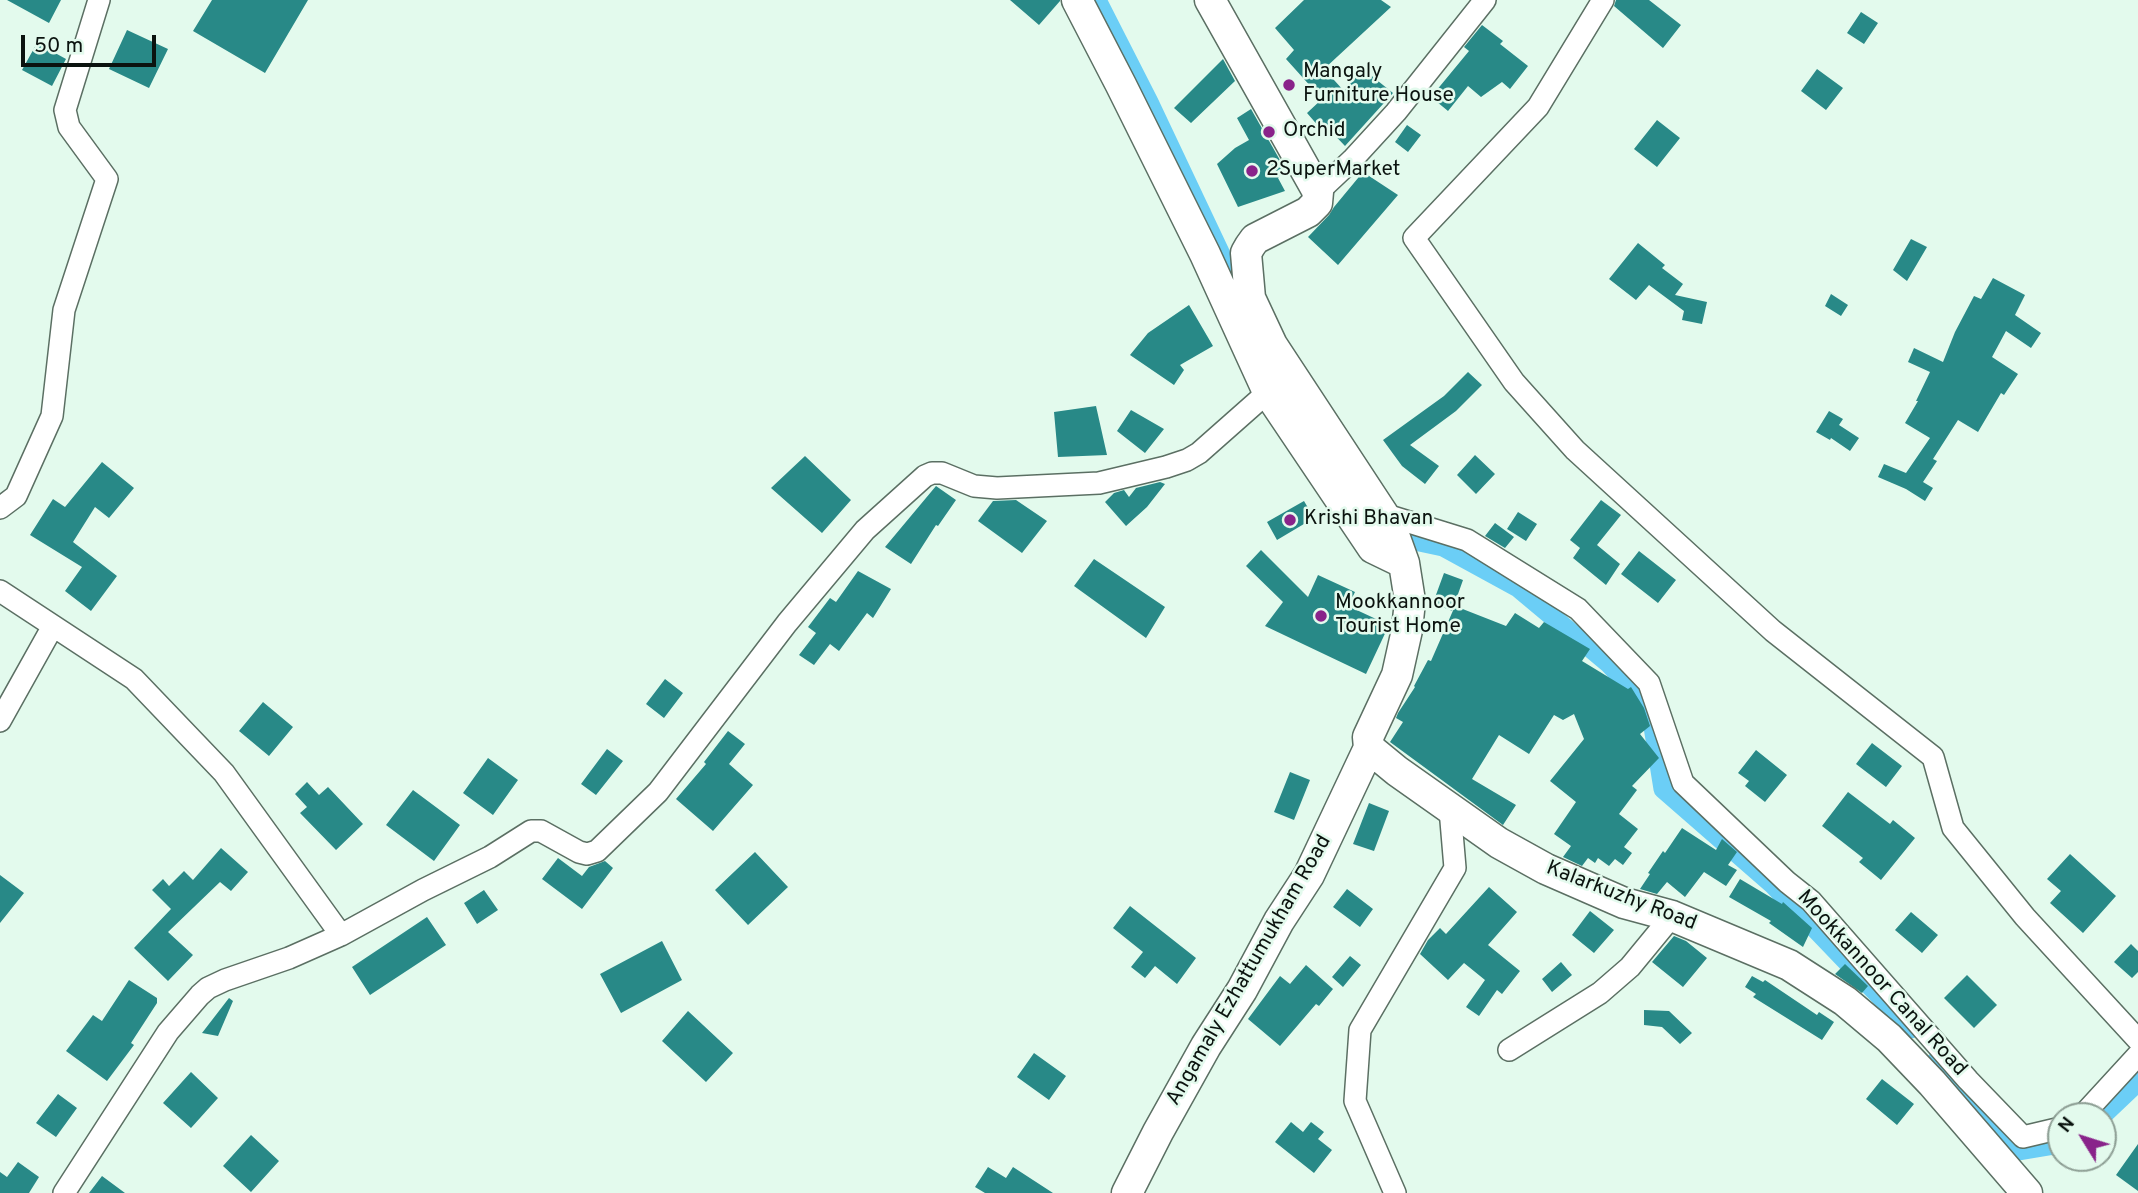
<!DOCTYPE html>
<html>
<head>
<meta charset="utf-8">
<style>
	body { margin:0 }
	#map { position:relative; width:2138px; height:1193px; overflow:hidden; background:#e3faed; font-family:Overpass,sans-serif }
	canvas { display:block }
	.north { position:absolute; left:2047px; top:1102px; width:70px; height:70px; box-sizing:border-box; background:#e3faed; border:2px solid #8d9e94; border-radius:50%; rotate:308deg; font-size:19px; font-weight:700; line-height:28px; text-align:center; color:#0b130f }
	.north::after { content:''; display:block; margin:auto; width:24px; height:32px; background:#89238a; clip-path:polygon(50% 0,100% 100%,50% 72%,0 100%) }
	.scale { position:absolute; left:21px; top:35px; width:135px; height:32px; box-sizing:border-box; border:4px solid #0b130f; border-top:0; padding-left:9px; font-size:21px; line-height:24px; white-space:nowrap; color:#0b130f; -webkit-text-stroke:5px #e3faed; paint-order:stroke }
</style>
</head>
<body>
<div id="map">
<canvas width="2138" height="1193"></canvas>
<div class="north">N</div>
<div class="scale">50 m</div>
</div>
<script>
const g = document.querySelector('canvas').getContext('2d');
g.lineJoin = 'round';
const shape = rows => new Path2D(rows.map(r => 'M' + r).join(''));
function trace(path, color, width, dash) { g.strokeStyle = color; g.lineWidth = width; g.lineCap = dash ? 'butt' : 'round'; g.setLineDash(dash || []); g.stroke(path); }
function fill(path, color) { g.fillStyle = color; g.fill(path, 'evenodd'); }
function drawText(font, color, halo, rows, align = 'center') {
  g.font = font + ' Overpass,sans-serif'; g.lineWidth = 5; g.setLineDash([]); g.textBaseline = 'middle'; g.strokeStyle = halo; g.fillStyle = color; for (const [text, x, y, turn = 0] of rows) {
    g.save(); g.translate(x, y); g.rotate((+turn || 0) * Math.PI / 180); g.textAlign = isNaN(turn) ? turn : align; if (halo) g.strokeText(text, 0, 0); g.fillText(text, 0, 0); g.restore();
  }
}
trace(shape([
	[1097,0,1149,102,1245,305],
	[1396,537,1443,547,1518,588,1609,664,1650,708,1663,789,1772,884,1911,1029],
	[1937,1060,2013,1152,2061,1144],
	[2102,1116,2138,1082]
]), '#6bcef6', 19);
fill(shape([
	[7,0,61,0,49,23],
	[212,0,308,0,265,73,193,31],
	[1010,0,1060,0,1060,1,1039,25],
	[1304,0,1381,0,1391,7,1324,69,1344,91,1363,69,1393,93,1345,146,1324,124,1320,128,1307,113,1322,99,1286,59,1294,50,1275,28],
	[1616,0,1649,0,1681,25,1663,48,1614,6],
	[1861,12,1878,23,1864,44,1847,33],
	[1482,25,1503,41,1500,44,1528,66,1510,89,1502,82,1481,97,1468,86,1448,111,1431,97,1469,51,1464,47],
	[127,30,168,49,149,88,109,69],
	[37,43,66,59,52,86,22,70],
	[1223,59,1235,81,1191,123,1174,108],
	[1817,69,1843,88,1826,110,1801,91],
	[1251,109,1285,169,1278,178,1285,191,1238,207,1217,164,1235,148,1249,140,1237,118],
	[1657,120,1680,138,1657,167,1634,149],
	[1407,125,1421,135,1408,152,1395,142],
	[1363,172,1398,195,1338,265,1308,237,1329,215,1334,207],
	[1911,239,1927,247,1907,281,1893,270],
	[1638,243,1665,265,1662,268,1683,284,1675,295,1707,302,1702,324,1682,320,1684,311,1649,285,1636,300,1609,279],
	[1993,278,2025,295,2015,315,2041,333,2031,348,2006,331,1992,357,2018,374,2004,395,2001,393,1978,432,1958,420,1933,459,1937,461,1923,482,1933,488,1925,501,1906,489,1878,477,1884,464,1906,473,1930,438,1905,423,1918,401,1916,401,1930,372,1908,362,1914,348,1943,362,1955,332,1974,296,1981,299],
	[1831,294,1848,305,1841,316,1825,306],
	[1189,305,1213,346,1180,365,1184,370,1174,385,1130,355,1148,333],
	[1468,372,1482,385,1456,411,1410,445,1439,466,1425,484,1402,466,1383,440,1444,396],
	[1096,406,1107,455,1058,457,1054,412],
	[1131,410,1164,429,1145,453,1117,431],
	[1829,411,1843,419,1839,425,1859,438,1850,451,1831,438,1830,440,1816,432],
	[1475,455,1495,474,1476,494,1457,475],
	[805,456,851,500,822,533,771,488],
	[102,462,134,488,109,518,95,507,73,542,117,576,91,611,65,591,82,567,30,535,53,499,65,507],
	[1160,482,1165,484,1147,507,1126,526,1105,502,1114,493,1124,490,1129,497,1136,488],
	[936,486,956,500,938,526,936,525,911,564,885,547],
	[1016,500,1047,521,1022,553,978,521,993,501],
	[1601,500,1621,515,1597,545,1620,564,1606,585,1573,558,1580,548,1570,540],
	[1304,501,1314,518,1277,540,1267,522],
	[1518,512,1537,524,1526,541,1507,529],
	[1495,523,1514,537,1505,548,1485,536],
	[1261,550,1308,597,1318,575,1355,592,1348,606,1389,625,1366,674,1265,626,1283,602,1246,566],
	[1639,551,1676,580,1658,603,1621,574],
	[1094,559,1165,607,1146,638,1074,586],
	[858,571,891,589,873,618,867,613,839,651,830,644,814,665,799,655,816,633,808,627,830,598,836,602],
	[1444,573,1463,580,1452,611,1433,603],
	[1455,606,1506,626,1515,613,1539,628,1544,622,1590,649,1582,661,1628,689,1631,687,1644,708,1650,726,1640,734,1659,758,1632,786,1637,790,1619,814,1638,829,1624,847,1632,853,1623,865,1615,859,1609,866,1598,858,1595,863,1588,858,1582,866,1563,857,1571,846,1554,834,1576,802,1550,781,1584,739,1574,714,1563,720,1554,715,1529,754,1499,735,1472,779,1516,805,1503,825,1390,742,1403,722,1396,718,1398,713,1415,687,1414,686,1428,660,1431,661],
	[665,679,683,693,664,718,646,704],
	[263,702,293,727,269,756,239,731],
	[728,731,745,744,729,764,753,785,713,831,676,799,706,764,704,762],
	[1872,743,1902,766,1886,787,1856,764],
	[607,749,623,761,596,795,581,784],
	[1756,750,1787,775,1765,802,1745,786,1749,781,1738,773],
	[488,758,518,780,493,815,463,793],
	[1290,772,1310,780,1294,820,1274,812],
	[307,782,319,795,328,787,363,824,336,850,300,813,307,807,295,794],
	[413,790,460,825,434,861,386,825],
	[1848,792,1890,824,1893,820,1915,838,1881,880,1859,862,1863,858,1822,826],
	[1369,803,1389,811,1374,851,1353,844],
	[1682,828,1716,850,1722,839,1737,852,1728,865,1737,870,1726,886,1704,872,1685,897,1667,882,1657,894,1640,889,1650,874,1648,873,1663,851,1665,853],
	[221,848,248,872,231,891,220,882,168,932,193,955,168,981,134,948,171,909,152,890,163,879,169,886,184,871,193,880],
	[755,852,788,887,748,925,715,890],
	[2070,854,2116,896,2083,933,2050,903,2061,891,2047,879],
	[558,858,582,876,589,867,605,861,613,868,582,909,542,879],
	[0,875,24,893,0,923],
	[1740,879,1782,904,1783,902,1812,928,1803,947,1769,923,1771,921,1729,897],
	[1489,887,1517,912,1488,945,1520,971,1502,994,1497,990,1479,1016,1466,1007,1485,980,1464,963,1448,980,1420,954,1428,940,1440,928,1446,934],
	[1347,889,1373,909,1360,927,1333,907],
	[484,890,498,910,477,924,464,903],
	[1130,906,1196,958,1177,984,1155,966,1145,978,1131,967,1143,952,1113,928],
	[1590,911,1614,930,1594,953,1572,935],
	[1911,912,1938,935,1922,953,1895,930],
	[427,917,446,945,370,995,352,967],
	[1674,936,1686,941,1707,958,1683,987,1652,962],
	[662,941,682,980,621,1013,600,974],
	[2131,944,2138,951,2138,972,2132,978,2114,962],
	[1350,956,1361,965,1343,987,1332,977],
	[1561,962,1572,975,1552,992,1542,979],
	[1845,964,1868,986,1862,993,1835,974],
	[1306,965,1333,989,1319,1006,1316,1004,1280,1046,1248,1019,1280,976,1290,984],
	[1967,975,1997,1005,1974,1028,1944,998],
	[1752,976,1763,982,1765,980,1817,1015,1819,1012,1834,1022,1822,1040,1753,997,1756,994,1745,987],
	[129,980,157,998,157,1003,131,1043,134,1045,107,1081,66,1051,93,1015,102,1021],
	[229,998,233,1001,218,1036,202,1033],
	[1644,1010,1669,1011,1692,1033,1680,1044,1662,1027,1644,1025],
	[688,1011,733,1053,706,1082,662,1041],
	[1034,1053,1066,1076,1049,1100,1017,1077],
	[191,1072,218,1098,191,1128,163,1103],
	[1882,1079,1914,1104,1897,1125,1866,1099],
	[58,1094,77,1108,56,1137,36,1123],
	[1291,1122,1303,1132,1311,1122,1324,1132,1318,1139,1332,1150,1314,1173,1275,1142],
	[251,1135,279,1161,251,1192,223,1166],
	[2138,1144,2138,1191,2116,1175],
	[18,1162,39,1177,29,1193,0,1193,0,1172,7,1177],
	[988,1167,1006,1178,1013,1167,1053,1193,985,1193,975,1187],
	[102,1176,125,1193,89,1193]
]), '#288987');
const street = shape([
	[1603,0,1538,107,1414,238,1514,382,1575,450,1773,631,1933,757,1953,828,2025,917,2138,1040],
	[1318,192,1352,160,1396,112,1485,0],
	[0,508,16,496,52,416,64,310,107,179,69,127,65,110,99,0],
	[1383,514,1467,540,1578,609,1649,683,1683,783,1787,882,1811,901,1968,1080,2023,1137,2061,1128],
	[0,591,134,679,224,773,341,935],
	[0,721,53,626],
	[1509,1050,1600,993,1630,967,1672,916],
	[2082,1116,2138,1055],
	[64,1193,168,1032,200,995,208,988,225,980,289,958,341,935,423,890,490,857,531,831,541,831,579,852,587,854,597,851,658,792,787,623,865,530,925,476,932,473,942,473,974,486,997,488,1099,483,1166,467,1187,460,1199,453,1268,392],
	[1395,1193,1355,1101,1360,1030,1455,868,1450,809]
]);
const secondary = shape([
	[1077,0,1121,85,1205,254,1268,392,1373,548,1404,563],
	[1210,0,1318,192,1317,203,1308,212,1255,239,1250,246,1246,253,1250,298,1272,345,1383,514,1394,535,1404,563,1410,601,1407,630,1397,675,1368,737,1369,748,1397,771,1499,843,1546,869,1624,903,1672,916,1789,965,1845,1001,1889,1038,1932,1083,2027,1193],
	[1127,1193,1158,1132,1206,1046,1242,990,1279,921,1309,875,1369,748]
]);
trace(street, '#5b6f63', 24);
trace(secondary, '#5b6f63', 33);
trace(street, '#fff', 21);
trace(secondary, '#fff', 30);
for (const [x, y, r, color] of [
	[1289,85,7,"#89238a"],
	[1269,132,7,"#89238a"],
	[1252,171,7,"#89238a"],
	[1290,520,7,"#89238a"],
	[1321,616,7,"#89238a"]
]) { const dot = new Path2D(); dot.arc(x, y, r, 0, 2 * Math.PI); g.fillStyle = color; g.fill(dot); trace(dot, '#e3faed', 2.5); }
drawText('21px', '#0b130f', '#e3faed', [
	["Mangaly",1303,73],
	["Furniture House",1303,97],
	["Orchid",1283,132],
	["2SuperMarket",1266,171],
	["Krishi Bhavan",1304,520],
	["Mookkannoor",1335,604],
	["Tourist Home",1335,628]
], 'left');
drawText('21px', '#0b130f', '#e3faed', [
	["Kalarkuzhy Road",1621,897,21],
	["Angamaly Ezhattumukham Road",1250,971,-60],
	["Mookkannoor Canal Road",1881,984,48]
]);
</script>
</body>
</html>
